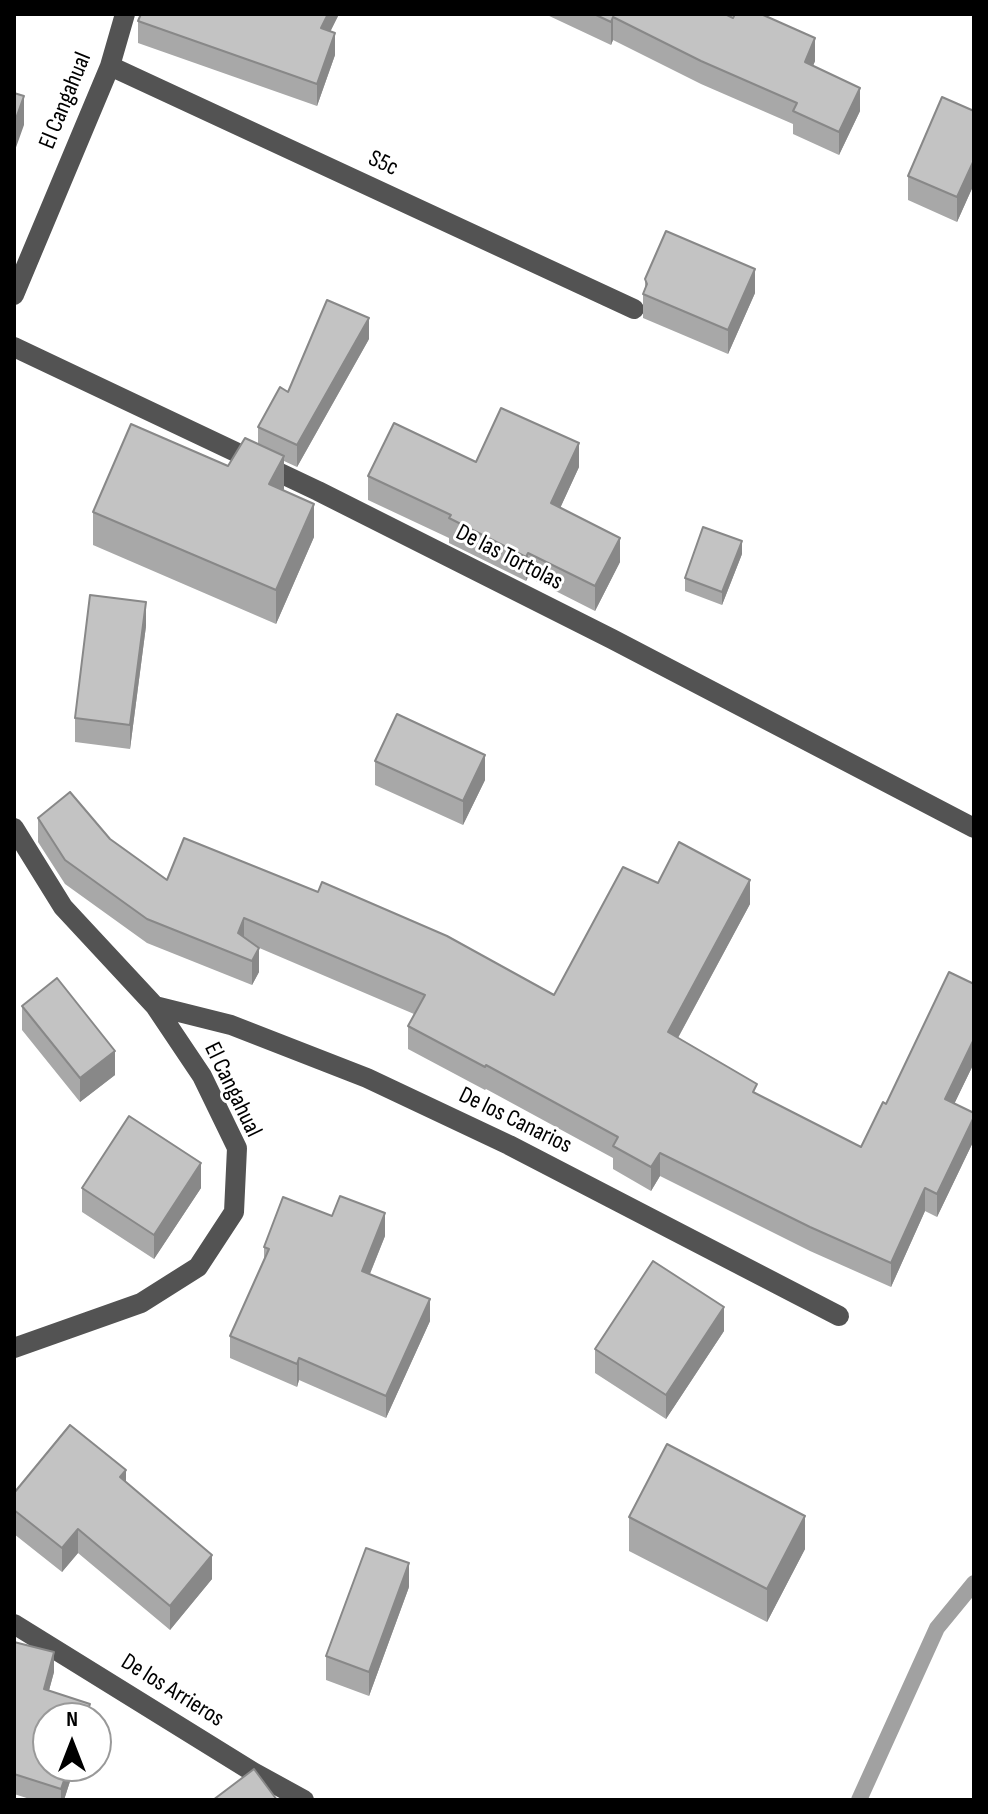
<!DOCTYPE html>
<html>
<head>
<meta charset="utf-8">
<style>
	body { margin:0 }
	#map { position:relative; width:988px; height:1814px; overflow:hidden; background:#fff; font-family:"Sofia Sans Condensed",sans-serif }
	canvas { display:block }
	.frame { position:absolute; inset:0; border:16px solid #000; pointer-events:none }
	.north { position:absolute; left:32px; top:1702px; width:80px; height:80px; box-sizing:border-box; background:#fff; border:2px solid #999; border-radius:50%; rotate:0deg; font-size:22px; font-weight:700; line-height:32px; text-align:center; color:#000 }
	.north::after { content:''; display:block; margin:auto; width:28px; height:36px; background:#000; clip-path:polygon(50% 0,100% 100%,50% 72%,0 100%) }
</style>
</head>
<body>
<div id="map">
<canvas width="988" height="1814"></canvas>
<div class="frame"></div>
<div class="north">N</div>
</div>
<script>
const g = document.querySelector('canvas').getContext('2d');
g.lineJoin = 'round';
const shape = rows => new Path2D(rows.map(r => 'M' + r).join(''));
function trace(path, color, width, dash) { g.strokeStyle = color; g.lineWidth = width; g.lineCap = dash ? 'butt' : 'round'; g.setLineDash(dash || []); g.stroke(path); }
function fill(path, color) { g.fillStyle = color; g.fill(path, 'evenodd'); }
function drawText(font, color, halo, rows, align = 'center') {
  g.font = font + ' "Sofia Sans Condensed",sans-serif'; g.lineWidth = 6; g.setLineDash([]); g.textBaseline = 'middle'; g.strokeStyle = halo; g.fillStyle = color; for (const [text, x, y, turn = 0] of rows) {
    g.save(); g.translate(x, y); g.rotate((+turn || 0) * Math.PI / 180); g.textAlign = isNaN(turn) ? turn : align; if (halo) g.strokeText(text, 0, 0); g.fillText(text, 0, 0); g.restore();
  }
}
trace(shape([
	[859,1800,937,1628,974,1583]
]), '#a1a1a1', 16);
trace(shape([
	[110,66,634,309],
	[14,295,110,66,125,14],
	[14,347,318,491,612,639,974,828],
	[14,828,63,907,155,1006,202,1076,237,1148,234,1212,198,1267,141,1303,14,1348],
	[155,1006,231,1025,367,1078,509,1145,839,1316],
	[14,1624,253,1772,304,1800]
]), '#535353', 20);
fill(shape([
	[141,14,339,14,330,32,335,55,317,106,138,43,138,21],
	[545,14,725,14,815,61,813,66,860,111,839,155,793,134,793,124,701,84,613,40,611,45],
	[974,111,974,184,957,222,908,200,908,176],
	[645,279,755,293,728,354,643,318,643,294,645,288],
	[369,339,297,467,284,461,284,490,314,537,276,624,93,545,93,512,228,466,258,444,258,427,288,392],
	[476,462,579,467,560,508,620,562,595,611,528,577,526,581,449,543,449,538,368,500,368,476],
	[742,554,722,605,685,591,685,578],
	[146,626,130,749,75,742,75,718],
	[375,761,485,780,463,825,375,785],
	[38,818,110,839,167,880,554,995,658,883,750,904,678,1038,757,1094,861,1147,886,1104,974,984,974,1063,954,1104,974,1113,974,1140,937,1217,925,1211,891,1287,810,1251,660,1176,651,1191,613,1169,613,1158,486,1089,485,1090,408,1049,408,1026,414,1014,257,947,259,972,252,985,147,943,65,884,38,842],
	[22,1006,115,1075,80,1102,22,1030],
	[82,1188,201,1188,154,1259,82,1212],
	[385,1236,370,1274,430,1321,386,1418,299,1380,297,1387,230,1358,230,1336,264,1259,264,1247],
	[724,1331,666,1419,595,1373,595,1349],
	[126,1482,212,1579,170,1630,78,1553,62,1572,14,1534,14,1493],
	[629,1517,805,1549,767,1622,629,1551],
	[409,1587,369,1696,326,1680,326,1656],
	[14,1642,54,1672,49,1690,90,1718,64,1800,33,1800,14,1794]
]), '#a8a8a8');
fill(shape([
	[328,14,339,14,321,50,321,28],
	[613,17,613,40,611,45,611,22],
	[335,33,335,55,317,106,317,84],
	[815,38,815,61,805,85,805,62],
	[860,88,860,111,839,155,839,132],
	[24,96,24,125,14,153,14,124],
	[974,160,974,184,957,222,957,197],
	[755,269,755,293,728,354,728,330],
	[369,318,369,339,297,467,297,445],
	[579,443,579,467,551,528,551,503],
	[284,456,284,489,269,517,269,484],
	[314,504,314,537,276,624,276,590],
	[620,538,620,562,595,611,595,586],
	[742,541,742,554,722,605,722,592],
	[528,553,528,577,526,581,526,557],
	[146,602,146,626,130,749,130,725],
	[485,755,485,780,463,825,463,801],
	[750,880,750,904,668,1056,668,1032],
	[244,918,244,941,238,933],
	[259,948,259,972,252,985,252,961],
	[974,1039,974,1063,945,1123,945,1099],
	[115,1051,115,1075,80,1102,80,1078],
	[974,1117,974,1140,937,1217,937,1194],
	[660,1153,660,1176,651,1191,651,1167],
	[201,1163,201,1188,154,1259,154,1235],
	[925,1188,925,1211,891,1287,891,1263],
	[385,1213,385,1236,362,1293,362,1271],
	[430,1299,430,1321,386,1418,386,1396],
	[724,1307,724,1331,666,1419,666,1395],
	[299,1358,299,1380,297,1387,297,1364],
	[126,1470,126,1494,120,1477],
	[805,1516,805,1549,767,1622,767,1589],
	[78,1529,78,1553,62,1572,62,1548],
	[212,1555,212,1579,170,1630,170,1606],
	[409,1563,409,1587,369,1696,369,1672],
	[54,1652,54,1672,44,1709,44,1689],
	[90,1704,90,1718,85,1718],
	[69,1766,75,1766,64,1800,61,1800,61,1789]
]), '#888');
const building = shape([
	[141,14,328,14,321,28,335,33,317,84,138,21,141,14],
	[594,14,725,14,733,18,735,14,761,14,815,38,805,62,860,88,839,132,793,111,797,103,701,61,613,17,611,22,594,14],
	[14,93,24,96,14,124,14,93],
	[942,97,974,111,974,160,957,197,908,176,942,97],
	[666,231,755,269,728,330,643,294,647,284,645,279,666,231],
	[327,300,369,318,297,445,258,427,280,387,288,392,327,300],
	[501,408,579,443,551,503,620,538,595,586,528,553,526,557,449,518,451,515,368,476,394,423,476,462,501,408],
	[131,424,228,466,245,438,284,456,269,484,314,504,276,590,93,512,131,424],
	[703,527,742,541,722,592,685,578,703,527],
	[90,595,146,602,130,725,75,718,90,595],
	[397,714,485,755,463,801,375,761,397,714],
	[70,792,110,839,167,880,184,838,318,892,322,882,447,936,554,995,623,867,658,883,679,842,750,880,668,1032,757,1084,753,1092,861,1147,883,1102,886,1104,949,972,974,984,974,1039,945,1099,974,1113,974,1117,937,1194,925,1188,891,1263,810,1227,660,1153,651,1167,613,1146,618,1137,486,1065,485,1067,408,1026,425,995,244,918,238,933,259,948,252,961,147,919,65,860,38,818,70,792],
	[57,978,115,1051,80,1078,22,1006,57,978],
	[129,1116,201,1163,154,1235,82,1188,129,1116],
	[340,1196,385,1213,362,1271,430,1299,386,1396,299,1358,297,1364,230,1336,269,1249,264,1247,283,1197,332,1216,340,1196],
	[653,1261,724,1307,666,1395,595,1349,653,1261],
	[70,1425,126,1470,120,1477,212,1555,170,1606,78,1529,62,1548,14,1510,14,1493,70,1425],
	[667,1444,805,1516,767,1589,629,1517,667,1444],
	[366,1548,409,1563,369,1672,326,1656,366,1548],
	[14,1642,54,1652,44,1689,90,1704,85,1718,48,1718,48,1766,69,1766,61,1789,14,1774,14,1642],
	[254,1769,277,1800,213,1800,254,1769]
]);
fill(building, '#c3c3c3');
trace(building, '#888', 2);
drawText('24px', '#000', '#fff', [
	["El Cangahual",66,101,-68],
	["S5c",383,164,25],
	["De las Tortolas",509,558,27],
	["El Cangahual",232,1090,64],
	["De los Canarios",515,1121,26],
	["De los Arrieros",172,1691,32]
]);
</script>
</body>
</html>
